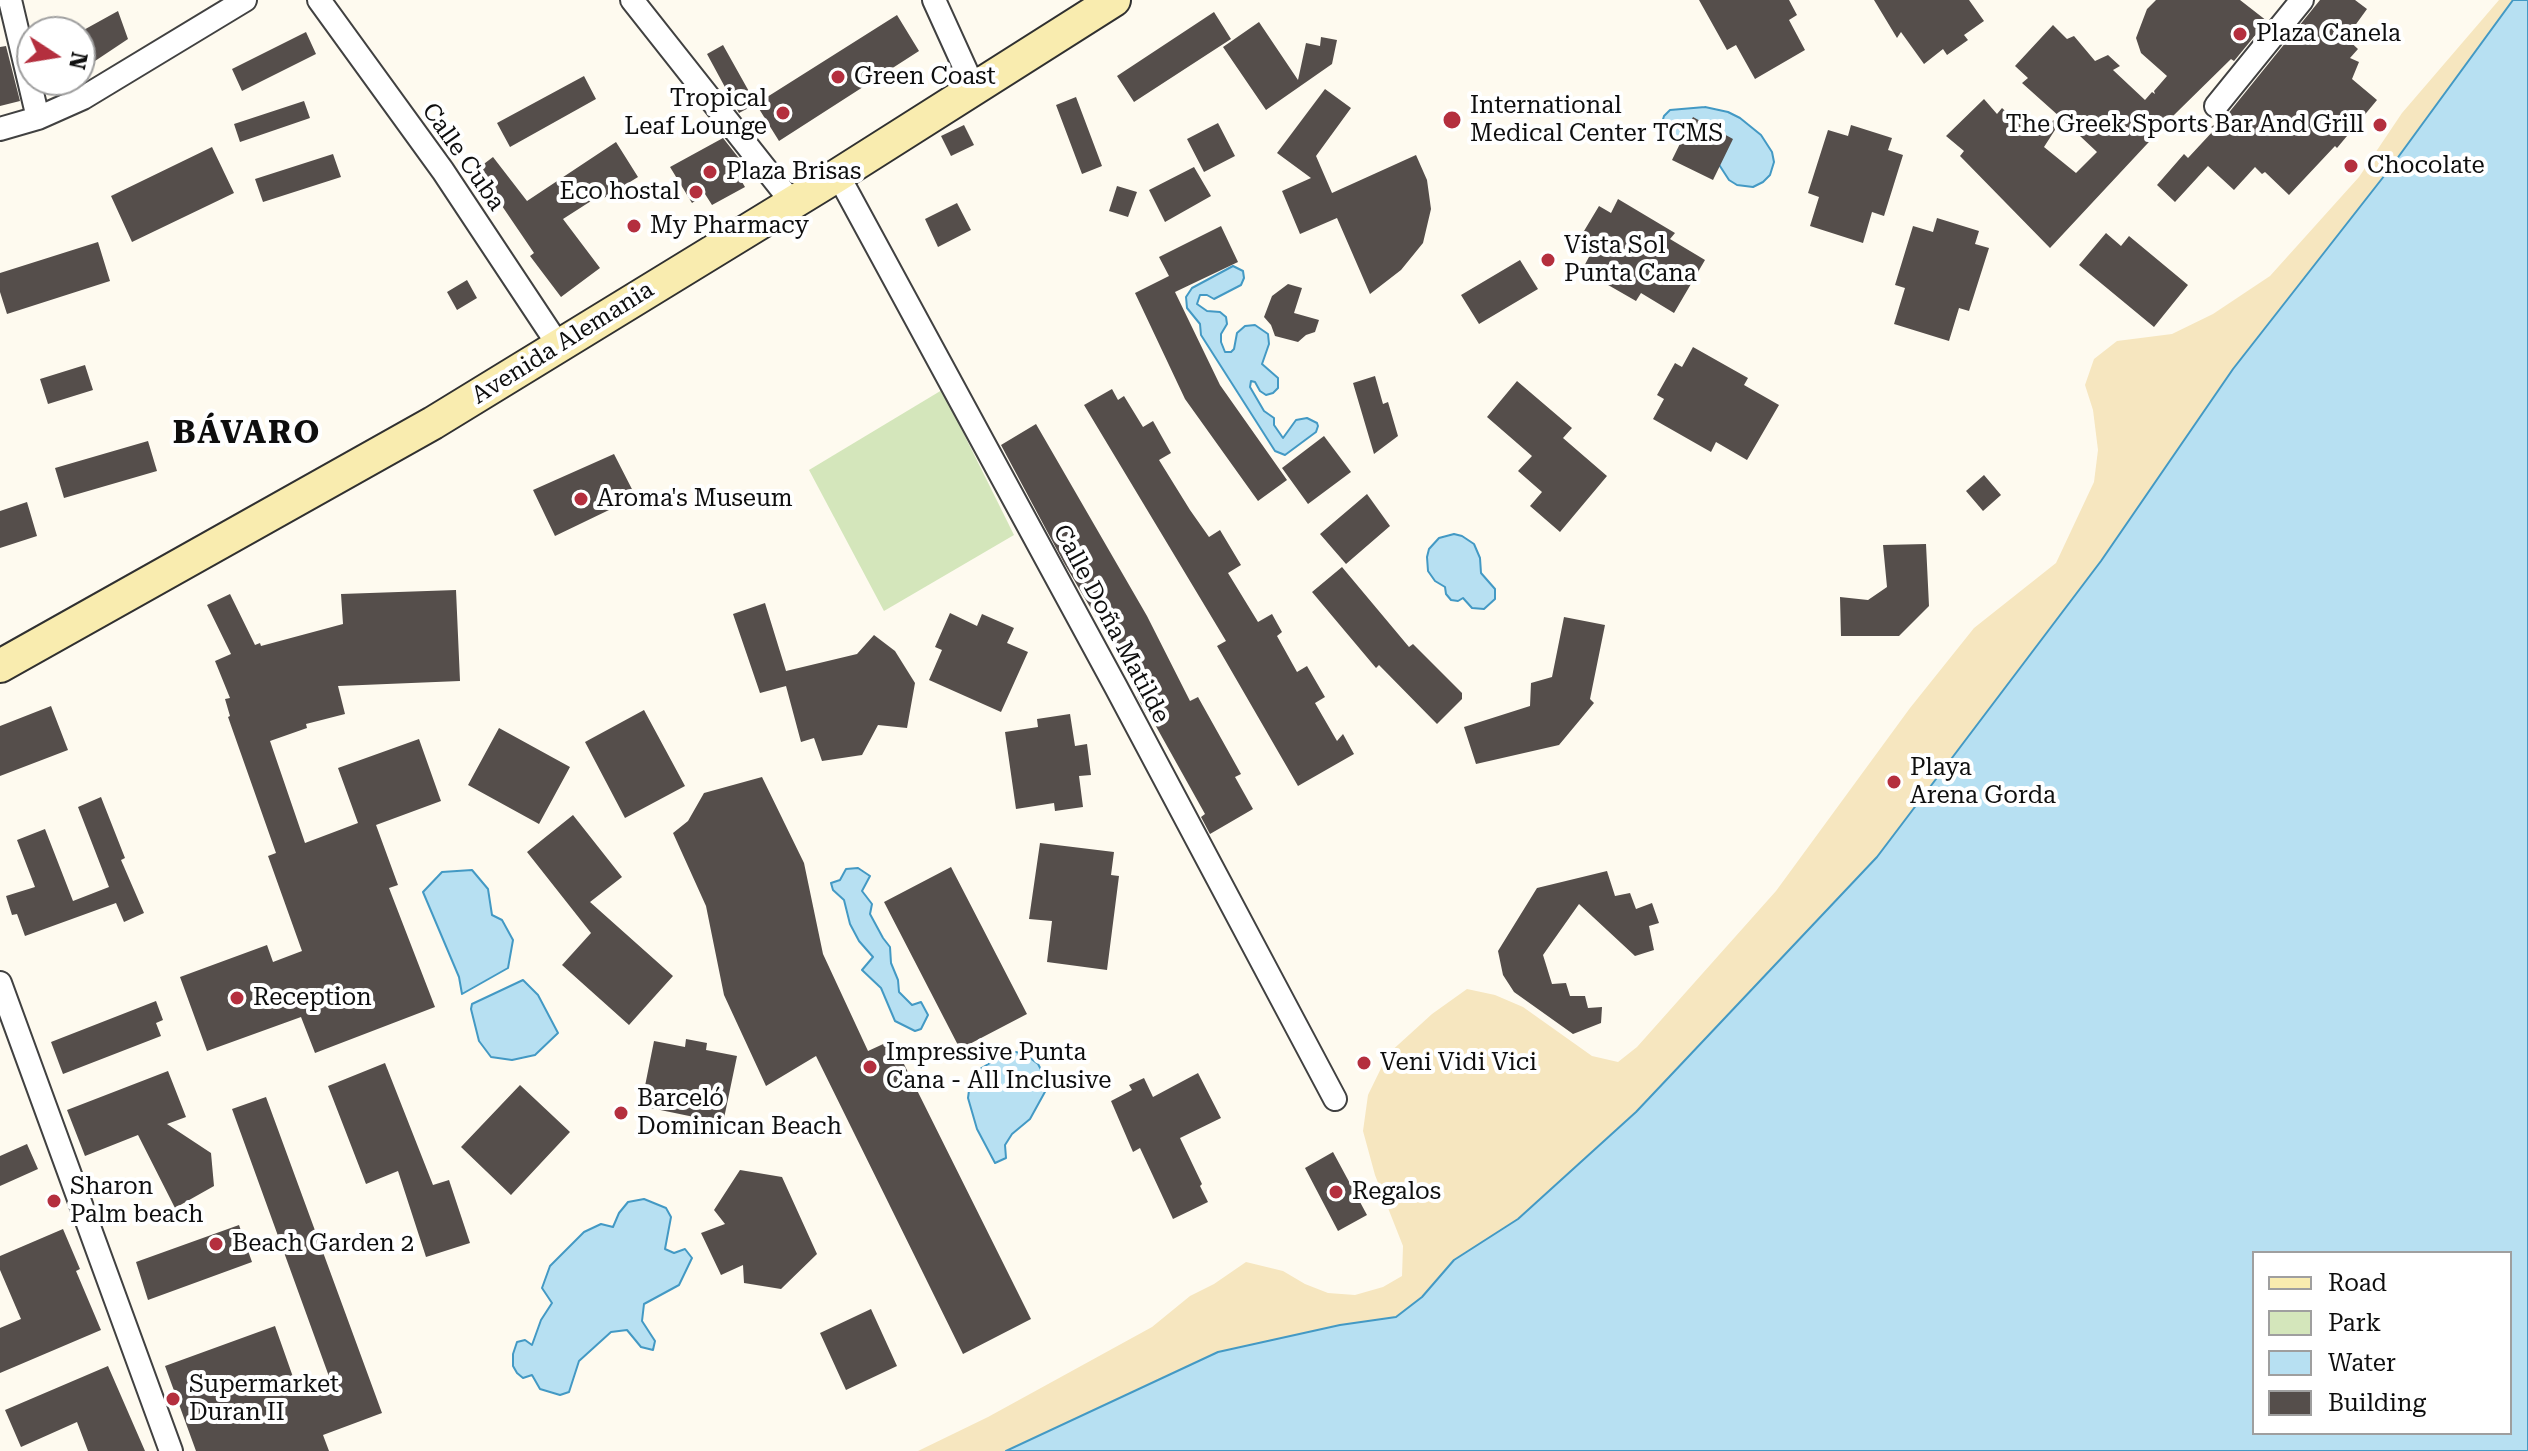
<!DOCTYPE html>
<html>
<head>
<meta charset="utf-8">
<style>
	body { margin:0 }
	#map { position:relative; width:2528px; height:1451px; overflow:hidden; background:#fefaef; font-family:"Roboto Serif",serif }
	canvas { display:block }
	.legend { position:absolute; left:2252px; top:1251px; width:260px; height:184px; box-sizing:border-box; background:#fff; border:2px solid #9f9f9f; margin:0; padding:10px 14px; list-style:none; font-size:24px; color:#0e0e0e }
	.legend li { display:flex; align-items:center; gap:16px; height:40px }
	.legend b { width:40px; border:2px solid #9f9f9f }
	.north { position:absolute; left:16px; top:16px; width:80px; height:80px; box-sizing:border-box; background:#fff; border:2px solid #9f9f9f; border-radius:50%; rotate:102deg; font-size:22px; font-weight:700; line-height:32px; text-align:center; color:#0e0e0e }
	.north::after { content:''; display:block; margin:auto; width:28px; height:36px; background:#b42f3e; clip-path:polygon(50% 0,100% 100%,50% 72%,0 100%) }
</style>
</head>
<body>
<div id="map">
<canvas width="2528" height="1451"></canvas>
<ul class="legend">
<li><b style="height:10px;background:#f9ecaf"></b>Road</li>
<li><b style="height:22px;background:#d4e6bb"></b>Park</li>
<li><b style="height:22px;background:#b7e0f2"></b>Water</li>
<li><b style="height:22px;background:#554e4b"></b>Building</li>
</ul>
<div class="north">N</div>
</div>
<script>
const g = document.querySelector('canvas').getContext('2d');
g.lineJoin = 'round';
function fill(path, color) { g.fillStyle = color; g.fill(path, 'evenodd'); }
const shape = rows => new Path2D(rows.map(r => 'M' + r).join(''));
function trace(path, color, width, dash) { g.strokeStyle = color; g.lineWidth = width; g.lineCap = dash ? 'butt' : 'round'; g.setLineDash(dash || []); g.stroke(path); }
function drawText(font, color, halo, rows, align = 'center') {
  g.font = font + ' "Roboto Serif",serif'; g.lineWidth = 8; g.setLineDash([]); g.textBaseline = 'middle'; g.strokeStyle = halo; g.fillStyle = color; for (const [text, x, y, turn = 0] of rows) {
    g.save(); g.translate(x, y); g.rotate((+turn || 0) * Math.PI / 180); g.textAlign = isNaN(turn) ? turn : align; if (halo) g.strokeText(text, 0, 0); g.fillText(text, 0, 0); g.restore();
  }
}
fill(shape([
	[942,390,1014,535,884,611,809,470]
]), '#d4e6bb');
fill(shape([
	[2499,0,2513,0,2388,171,2233,369,2101,561,1877,857,1636,1112,1518,1219,1454,1260,1422,1297,1396,1317,1340,1325,1218,1352,1006,1451,918,1451,988,1417,1152,1327,1190,1296,1214,1284,1246,1262,1283,1271,1305,1284,1328,1293,1355,1295,1383,1287,1402,1276,1403,1246,1375,1175,1363,1131,1368,1095,1388,1054,1432,1014,1467,989,1495,995,1523,1007,1592,1056,1618,1062,1637,1047,1776,891,1910,708,1974,628,2056,563,2094,482,2098,450,2093,410,2085,385,2094,359,2117,341,2172,334,2213,314,2270,276,2359,177,2402,113]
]), '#f6e6bf');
const water = shape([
	[2513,0,2528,0,2528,1451,1006,1451,1218,1352,1340,1325,1396,1317,1422,1297,1454,1260,1518,1219,1636,1112,1877,857,2101,561,2233,369,2388,171,2513,0],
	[2254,1253,2510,1253,2510,1433,2254,1433,2254,1253],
	[1705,107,1728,112,1740,118,1761,135,1772,152,1774,162,1770,175,1763,182,1753,187,1737,185,1729,180,1716,160,1696,146,1667,137,1661,126,1664,116,1670,110,1705,107],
	[1233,266,1243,271,1244,278,1241,285,1214,299,1207,295,1200,295,1197,304,1207,311,1220,312,1226,317,1227,324,1221,334,1221,342,1225,352,1231,352,1234,349,1237,333,1245,326,1255,325,1268,334,1269,344,1262,364,1278,378,1278,388,1273,393,1266,395,1260,391,1255,382,1251,381,1250,387,1264,411,1274,418,1274,425,1283,438,1296,420,1307,418,1317,423,1318,426,1316,432,1285,455,1275,451,1201,335,1200,324,1187,308,1186,297,1192,288,1233,266],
	[1454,534,1462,536,1474,544,1480,558,1481,573,1495,589,1495,599,1484,609,1472,608,1463,598,1458,601,1451,600,1446,594,1445,587,1435,581,1428,571,1427,557,1429,549,1439,538,1454,534],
	[858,868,870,876,862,891,872,904,870,914,883,938,890,947,891,963,898,980,899,992,912,1005,921,1002,928,1015,921,1029,915,1031,895,1021,881,988,862,970,873,957,859,941,850,924,844,900,833,890,831,883,840,880,846,869,858,868],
	[472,870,488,889,492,915,502,920,513,940,508,968,462,994,459,977,423,892,442,872,472,870],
	[523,980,538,995,558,1033,535,1055,512,1060,491,1057,479,1041,471,1009,472,1004,523,980],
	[1011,1051,1025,1054,1038,1064,1045,1077,1046,1090,1030,1119,1012,1134,1005,1145,1006,1158,995,1163,977,1129,968,1098,970,1083,978,1070,1011,1051],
	[644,1199,666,1208,671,1217,665,1249,674,1253,685,1249,692,1258,679,1285,644,1304,642,1321,655,1341,653,1350,641,1347,627,1330,611,1332,579,1361,569,1392,560,1395,540,1389,532,1375,523,1378,517,1373,513,1366,513,1354,517,1342,525,1340,532,1345,541,1320,552,1303,542,1288,550,1266,584,1232,601,1224,613,1227,619,1213,628,1202,644,1199]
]);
fill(water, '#b7e0f2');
trace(water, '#4399c4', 2);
fill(shape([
	[1699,0,1789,0,1797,15,1789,20,1805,50,1755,79,1736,45,1727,50],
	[1874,0,1969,0,1984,21,1964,35,1968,40,1947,55,1943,49,1924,64,1901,32,1897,38],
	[2156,0,2240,0,2267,21,2234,61,2231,59,2175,114,2050,248,1960,156,1964,151,1946,136,1984,99,1997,114,2002,108,2029,133,2060,117,2022,83,2028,78,2015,66,2053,25,2067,39,2074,36,2095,61,2108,55,2120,66,2113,70,2145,100,2152,92,2155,94,2154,91,2167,76,2141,53,2136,38,2147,9],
	[2062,119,2097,152,2076,173,2044,147],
	[2320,0,2355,0,2367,9,2346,38,2358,49,2350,58,2359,62,2352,79,2377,100,2337,148,2335,146,2289,195,2265,172,2262,174,2255,167,2234,190,2208,166,2175,202,2157,185,2184,154,2188,158,2214,130,2211,127,2227,115],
	[118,11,128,39,80,71,80,32],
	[1214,12,1231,39,1134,102,1117,76],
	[897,15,919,51,779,141,756,104],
	[1259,22,1298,80,1306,43,1320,46,1321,37,1337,40,1332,64,1266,110,1223,47],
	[306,32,316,54,242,91,232,69],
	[723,45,756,104,739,113,707,54],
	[6,46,20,101,0,106,0,47],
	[584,76,596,99,510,147,497,123],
	[1325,89,1351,108,1316,156,1332,193,1416,155,1427,180,1431,209,1423,243,1401,270,1370,294,1337,218,1300,234,1282,191,1311,178,1277,153],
	[1076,97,1102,166,1082,174,1056,105],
	[304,101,310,118,240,142,234,124],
	[1693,117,1733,139,1713,180,1672,160],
	[1218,123,1235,156,1204,172,1187,139],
	[964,125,974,145,951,156,941,136],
	[1851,125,1892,138,1888,150,1903,155,1884,216,1872,212,1863,243,1810,226,1819,197,1808,193,1828,130,1848,136],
	[723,138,749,171,739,177,745,187,712,205,705,194,692,203,670,167],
	[616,142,638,177,604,198,602,194,563,219,600,268,561,297,530,256,534,253,500,203,494,208,468,176,493,157,527,201],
	[212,147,234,193,132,242,111,196],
	[333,154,341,177,263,202,255,179],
	[1194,167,1211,196,1165,222,1149,190],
	[1117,186,1137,192,1128,217,1109,211],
	[1618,199,1675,233,1670,239,1705,260,1674,313,1641,293,1636,301,1582,270,1590,255,1575,246,1599,206,1611,213],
	[957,203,971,230,938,247,925,219],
	[1937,218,1979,231,1975,244,1989,248,1969,311,1959,308,1949,341,1894,324,1905,288,1895,285,1913,226,1933,232],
	[1221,226,1238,262,1175,292,1220,385,1287,480,1258,501,1185,399,1135,293,1169,276,1159,257],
	[2106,233,2121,246,2129,236,2188,285,2154,327,2079,265],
	[98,242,110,281,7,314,0,292,0,273],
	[1520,260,1538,289,1479,324,1461,295],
	[467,280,477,298,457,310,447,292],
	[1288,284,1302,288,1294,313,1319,320,1315,332,1306,335,1298,342,1275,336,1271,325,1264,317,1272,296],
	[1693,347,1748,378,1744,385,1779,405,1747,460,1716,442,1711,452,1653,419,1664,399,1657,395,1675,363,1682,367],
	[85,365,93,390,48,404,40,379],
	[1375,376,1383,404,1388,402,1398,436,1374,454,1353,383],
	[1517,381,1572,428,1563,438,1607,476,1560,532,1530,506,1542,492,1518,471,1532,456,1487,417],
	[1112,389,1118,400,1124,396,1143,427,1153,421,1171,453,1159,460,1190,510,1209,537,1220,530,1241,565,1228,573,1258,622,1272,614,1282,632,1277,636,1297,672,1307,666,1325,697,1315,703,1337,741,1343,734,1354,754,1298,786,1217,646,1226,641,1084,405],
	[1036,424,1147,616,1190,701,1198,697,1241,774,1235,777,1253,809,1210,834,1201,817,1205,814,1148,712,1146,713,1137,696,1141,693,1064,563,1001,445],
	[1324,436,1351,472,1308,504,1282,468],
	[148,441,157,471,64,498,55,468],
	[614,454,636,497,555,536,533,490],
	[1984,475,2001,495,1983,511,1966,491],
	[1367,494,1390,526,1346,564,1320,534],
	[27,502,37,536,0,548,0,511],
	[1926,544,1929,606,1899,636,1841,636,1840,597,1868,600,1887,587,1883,545],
	[1342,567,1409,647,1413,644,1462,693,1462,699,1437,724,1379,665,1376,668,1312,592],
	[456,590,460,681,338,686,345,714,306,724,307,728,270,741,305,843,358,823,338,768,419,739,441,801,376,825,398,885,389,888,435,1007,315,1053,301,1017,207,1051,180,977,267,945,273,962,302,951,268,856,276,853,228,717,230,716,225,699,230,698,215,661,231,654,207,605,230,594,255,645,260,643,261,646,343,624,341,594],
	[765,603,786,671,857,654,874,635,895,651,915,683,907,728,878,725,862,755,822,761,814,738,801,742,786,686,760,693,733,614],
	[950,613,977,626,982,614,1014,628,1007,643,1028,652,1001,712,929,680,942,650,935,647],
	[1564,617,1605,625,1590,699,1594,703,1559,745,1476,764,1464,727,1530,706,1531,683,1552,677],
	[51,706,68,750,0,776,0,726],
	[644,710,685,786,625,818,585,742],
	[1070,714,1075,746,1087,744,1091,775,1079,776,1083,807,1055,811,1054,803,1016,809,1005,732,1038,727,1037,719],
	[499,728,570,767,539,824,468,785],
	[762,777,804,863,823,954,868,1051,892,1040,1031,1319,963,1354,816,1056,766,1086,724,995,706,906,673,833,688,821,704,793],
	[101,797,125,858,121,860,144,913,124,922,116,903,25,936,17,914,12,915,6,896,35,887,17,840,45,829,73,901,109,887,78,807],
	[573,815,622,877,590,902,673,976,629,1025,562,965,591,933,527,852],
	[1040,843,1114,852,1111,875,1119,876,1107,970,1047,962,1052,921,1029,919],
	[951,867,1027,1014,960,1049,884,902],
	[1607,871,1615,896,1630,893,1636,909,1652,903,1659,923,1649,926,1654,950,1635,956,1579,904,1543,955,1552,984,1566,983,1570,996,1585,996,1588,1008,1602,1007,1601,1023,1573,1034,1514,992,1503,975,1498,951,1537,888],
	[156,1001,163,1020,156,1023,161,1036,63,1074,51,1042],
	[686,1039,707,1043,706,1050,737,1056,723,1123,641,1106,654,1041,685,1047],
	[385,1063,433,1185,449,1180,470,1243,426,1257,398,1171,366,1184,328,1086],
	[168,1071,186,1117,167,1124,211,1153,214,1186,175,1208,138,1135,85,1156,67,1110],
	[1198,1073,1221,1118,1180,1138,1202,1184,1200,1186,1208,1202,1173,1219,1140,1148,1133,1152,1111,1101,1132,1090,1129,1085,1144,1078,1153,1097],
	[520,1085,570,1132,511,1195,461,1147],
	[266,1097,382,1413,323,1435,329,1451,196,1451,165,1366,275,1326,299,1394,331,1382,232,1109],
	[27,1144,38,1169,0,1186,0,1156],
	[1333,1152,1367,1215,1338,1231,1305,1168],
	[740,1170,782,1177,817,1254,781,1289,744,1283,743,1265,721,1275,701,1233,725,1224,714,1210],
	[239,1225,252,1262,148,1300,136,1262],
	[63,1229,80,1269,76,1271,101,1330,0,1373,0,1328,21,1319,0,1270,0,1256],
	[871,1309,897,1366,846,1390,820,1333],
	[108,1366,145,1451,88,1451,77,1422,21,1447,5,1410]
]), '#554e4b');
const street = shape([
	[10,0,38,118],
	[319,0,443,171,559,346],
	[632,0,791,201],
	[934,0,974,88],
	[2216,106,2302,0],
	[0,129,38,118,83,98,245,0],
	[838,175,1116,687,1335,1099],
	[0,983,171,1451]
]);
const secondary = shape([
	[0,666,433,423,838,175,1114,0]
]);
trace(street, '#414141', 26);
trace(secondary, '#303030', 36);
trace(street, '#fff', 22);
trace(secondary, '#f9ecaf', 32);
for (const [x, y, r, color] of [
	[2240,34,8,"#b42f3e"],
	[838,77,8,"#b42f3e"],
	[783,113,8,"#b42f3e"],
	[1452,120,10,"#b42f3e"],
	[2380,125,8,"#b42f3e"],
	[2351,166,8,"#b42f3e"],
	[710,172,8,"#b42f3e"],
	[696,192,8,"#b42f3e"],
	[634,226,8,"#b42f3e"],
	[1548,260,8,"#b42f3e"],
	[581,499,8,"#b42f3e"],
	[1894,782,8,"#b42f3e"],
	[237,998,8,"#b42f3e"],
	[1364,1063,8,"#b42f3e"],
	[870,1067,8,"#b42f3e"],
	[621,1113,8,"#b42f3e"],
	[1336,1192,8,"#b42f3e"],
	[54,1201,8,"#b42f3e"],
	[216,1244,8,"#b42f3e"],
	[173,1399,8,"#b42f3e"]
]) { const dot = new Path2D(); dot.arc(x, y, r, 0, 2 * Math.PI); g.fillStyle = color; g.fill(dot); trace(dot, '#fff', 3); }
drawText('24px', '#0e0e0e', '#fff', [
	["Plaza Canela",2256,34],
	["Green Coast",854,77],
	["Tropical",767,99,"right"],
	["Leaf Lounge",767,127,"right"],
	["International",1470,106],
	["Medical Center TCMS",1470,134],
	["The Greek Sports Bar And Grill",2364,125,"right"],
	["Chocolate",2367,166],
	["Plaza Brisas",726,172],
	["Eco hostal",680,192,"right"],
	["My Pharmacy",650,226],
	["Vista Sol",1564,246],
	["Punta Cana",1564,274],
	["Aroma's Museum",597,499],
	["Playa",1910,768],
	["Arena Gorda",1910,796],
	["Reception",253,998],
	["Impressive Punta",886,1053],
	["Cana - All Inclusive",886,1081],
	["Veni Vidi Vici",1380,1063],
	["Barceló",637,1099],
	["Dominican Beach",637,1127],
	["Sharon",70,1187],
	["Palm beach",70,1215],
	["Regalos",1352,1192],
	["Beach Garden 2",232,1244],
	["Supermarket",189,1385],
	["Duran II",189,1413]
], 'left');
drawText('24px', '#0e0e0e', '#fff', [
	["Calle Cuba",463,157,55],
	["Avenida Alemania",563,343,-32],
	["Calle Doña Matilde",1111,624,62]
]);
g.letterSpacing = '2px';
drawText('bold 32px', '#0e0e0e', '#fff', [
	["BÁVARO",247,434]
]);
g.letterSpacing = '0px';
</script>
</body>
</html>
